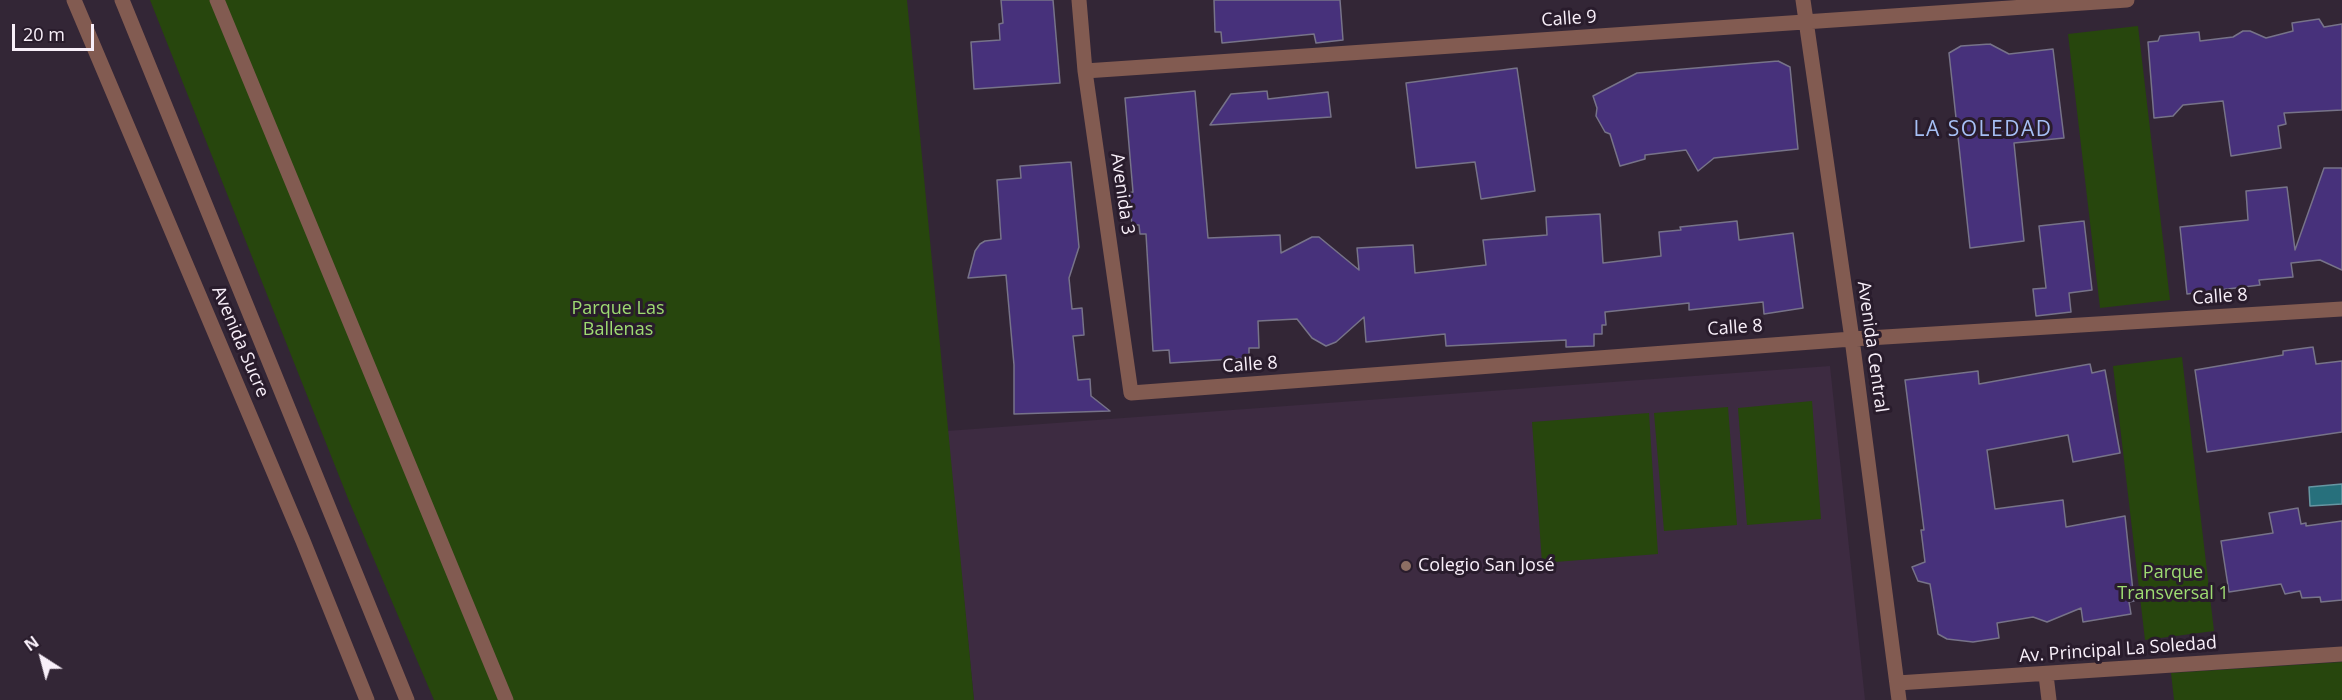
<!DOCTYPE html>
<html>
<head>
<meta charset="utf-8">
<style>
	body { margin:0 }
	#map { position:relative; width:2342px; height:700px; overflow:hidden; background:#332636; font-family:"Open Sans",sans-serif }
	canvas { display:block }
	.north { position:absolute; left:12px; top:628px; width:60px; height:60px; -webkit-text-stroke:4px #291c2c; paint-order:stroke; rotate:324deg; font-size:16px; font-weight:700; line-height:24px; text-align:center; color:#f8eff9 }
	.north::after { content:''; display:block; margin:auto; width:21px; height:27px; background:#f8eff9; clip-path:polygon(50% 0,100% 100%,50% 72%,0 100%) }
	.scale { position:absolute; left:12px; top:24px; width:82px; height:27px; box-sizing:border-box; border:3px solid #f8eff9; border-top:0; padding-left:8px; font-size:18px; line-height:21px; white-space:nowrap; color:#f8eff9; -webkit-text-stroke:4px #291c2c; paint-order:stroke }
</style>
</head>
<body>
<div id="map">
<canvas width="2342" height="700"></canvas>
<div class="north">N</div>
<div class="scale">20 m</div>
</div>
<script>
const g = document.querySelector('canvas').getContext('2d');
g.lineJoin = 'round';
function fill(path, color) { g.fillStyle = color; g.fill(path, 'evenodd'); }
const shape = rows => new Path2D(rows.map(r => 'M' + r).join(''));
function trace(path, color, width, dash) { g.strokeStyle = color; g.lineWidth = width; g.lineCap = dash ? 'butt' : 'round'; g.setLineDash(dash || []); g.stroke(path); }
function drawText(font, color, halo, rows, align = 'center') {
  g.font = font + ' "Open Sans",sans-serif'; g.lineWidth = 6; g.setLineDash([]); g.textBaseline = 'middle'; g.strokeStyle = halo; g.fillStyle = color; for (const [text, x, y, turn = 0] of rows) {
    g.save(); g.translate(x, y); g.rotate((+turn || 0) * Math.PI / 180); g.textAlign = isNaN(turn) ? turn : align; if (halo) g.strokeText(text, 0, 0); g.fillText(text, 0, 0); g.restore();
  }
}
fill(shape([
	[1830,366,1865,700,974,700,947,431]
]), '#3d2b41');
fill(shape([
	[150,0,907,0,974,700,434,700,349,501],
	[2138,26,2170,300,2100,308,2068,34],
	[2182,357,2214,631,2145,640,2113,366],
	[1812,401,1821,519,1747,525,1738,408],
	[1728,407,1737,525,1664,531,1654,413],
	[1649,413,1658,554,1542,563,1532,422],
	[2342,662,2342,700,2174,700,2171,673]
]), '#27460d');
const water = shape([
	[2342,484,2342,504,2310,506,2309,487,2342,484]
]);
fill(water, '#27707c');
trace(water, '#6696a2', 1.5);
const building = shape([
	[1001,0,1053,0,1060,83,974,89,971,42,1000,40,999,24,1003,23,1001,0],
	[1214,0,1340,0,1343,40,1316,43,1314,34,1222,43,1221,32,1215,32,1214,0],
	[2319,19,2324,27,2342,24,2342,110,2284,113,2286,124,2278,126,2281,148,2231,156,2223,101,2183,105,2173,116,2154,118,2148,42,2158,41,2160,36,2199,32,2200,41,2233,37,2243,31,2250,31,2266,38,2293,31,2292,23,2319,19],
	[1990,44,2009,54,2053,49,2064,138,2014,143,2024,241,1970,248,1949,53,1961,46,1990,44],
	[1778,61,1790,67,1798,149,1714,158,1698,171,1686,150,1645,155,1645,159,1620,166,1610,134,1605,132,1596,116,1597,108,1593,96,1637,73,1778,61],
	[1517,68,1535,191,1481,199,1475,162,1416,168,1406,83,1517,68],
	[1195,91,1208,238,1280,235,1281,253,1312,237,1319,237,1359,270,1357,248,1413,245,1415,273,1486,265,1483,240,1547,235,1546,217,1600,214,1603,263,1661,256,1659,232,1681,230,1680,227,1737,221,1739,240,1793,233,1803,308,1764,314,1763,302,1689,310,1689,303,1605,312,1606,325,1602,325,1602,334,1594,334,1594,346,1566,347,1566,340,1446,346,1445,334,1366,342,1364,317,1336,342,1326,346,1312,338,1297,319,1258,321,1259,348,1249,348,1249,358,1170,363,1169,350,1153,351,1146,234,1140,234,1139,225,1132,225,1129,193,1133,192,1125,98,1195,91],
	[1267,91,1268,99,1328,92,1331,117,1210,125,1231,94,1267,91],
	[1071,162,1079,247,1069,278,1072,309,1082,308,1084,335,1073,336,1078,380,1090,379,1091,396,1110,411,1014,414,1014,365,1006,275,968,278,975,251,980,244,985,241,1001,239,997,180,1021,178,1020,166,1071,162],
	[2324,168,2342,168,2342,270,2320,260,2291,263,2293,277,2259,280,2260,285,2187,294,2180,227,2248,220,2246,191,2287,187,2295,250,2324,168],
	[2084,221,2092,290,2069,293,2071,312,2036,316,2033,289,2046,288,2039,226,2084,221],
	[2313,347,2316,364,2342,361,2342,432,2207,452,2195,370,2283,355,2283,351,2313,347],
	[2090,364,2092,373,2105,370,2120,453,2073,462,2068,435,1987,450,1995,509,2063,500,2066,527,2125,516,2134,601,2129,602,2131,614,2083,622,2081,608,2047,622,2033,617,1997,623,1999,638,1973,642,1947,639,1938,634,1930,584,1918,581,1912,567,1925,562,1921,530,1924,530,1905,380,1978,371,1979,384,2090,364],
	[2298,508,2301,524,2306,523,2306,526,2342,521,2342,600,2321,602,2320,597,2302,598,2300,591,2285,594,2281,584,2229,592,2221,541,2273,533,2269,513,2298,508]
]);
fill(building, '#47317b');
trace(building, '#777389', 1.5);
trace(shape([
	[74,0,303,541,367,700],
	[122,0,407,700],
	[217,0,506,700],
	[1079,0,1085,71,1131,393,1852,339,2342,309],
	[1803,0,1852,339,1899,700],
	[1085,71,2127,0],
	[2046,675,2049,700],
	[1897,683,2342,654]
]), '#825b51', 15);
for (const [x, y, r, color] of [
	[1406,566,6,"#8d6e63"]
]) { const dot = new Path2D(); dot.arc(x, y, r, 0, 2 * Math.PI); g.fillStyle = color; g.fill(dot); trace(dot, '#291c2c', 2); }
drawText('18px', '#f8eff9', '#291c2c', [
	["Calle 9",1569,19,-4],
	["Avenida 3",1122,194,82],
	["Calle 8",2220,297,-4],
	["Calle 8",1735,328,-4],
	["Avenida Sucre",240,342,67],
	["Avenida Central",1872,347,82],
	["Calle 8",1250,365,-4],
	["Av. Principal La Soledad",2118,650,-4]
]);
drawText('18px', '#9edc72', '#291c2c', [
	["Parque Las",618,309],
	["Ballenas",618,330],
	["Parque",2173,573],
	["Transversal 1",2173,594]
]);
drawText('18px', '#f8eff9', '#291c2c', [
	["Colegio San José",1418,566]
], 'left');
g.letterSpacing = '1.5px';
drawText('21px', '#a6bff4', '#291c2c', [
	["LA SOLEDAD",1983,130]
]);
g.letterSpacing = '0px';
</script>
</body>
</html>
